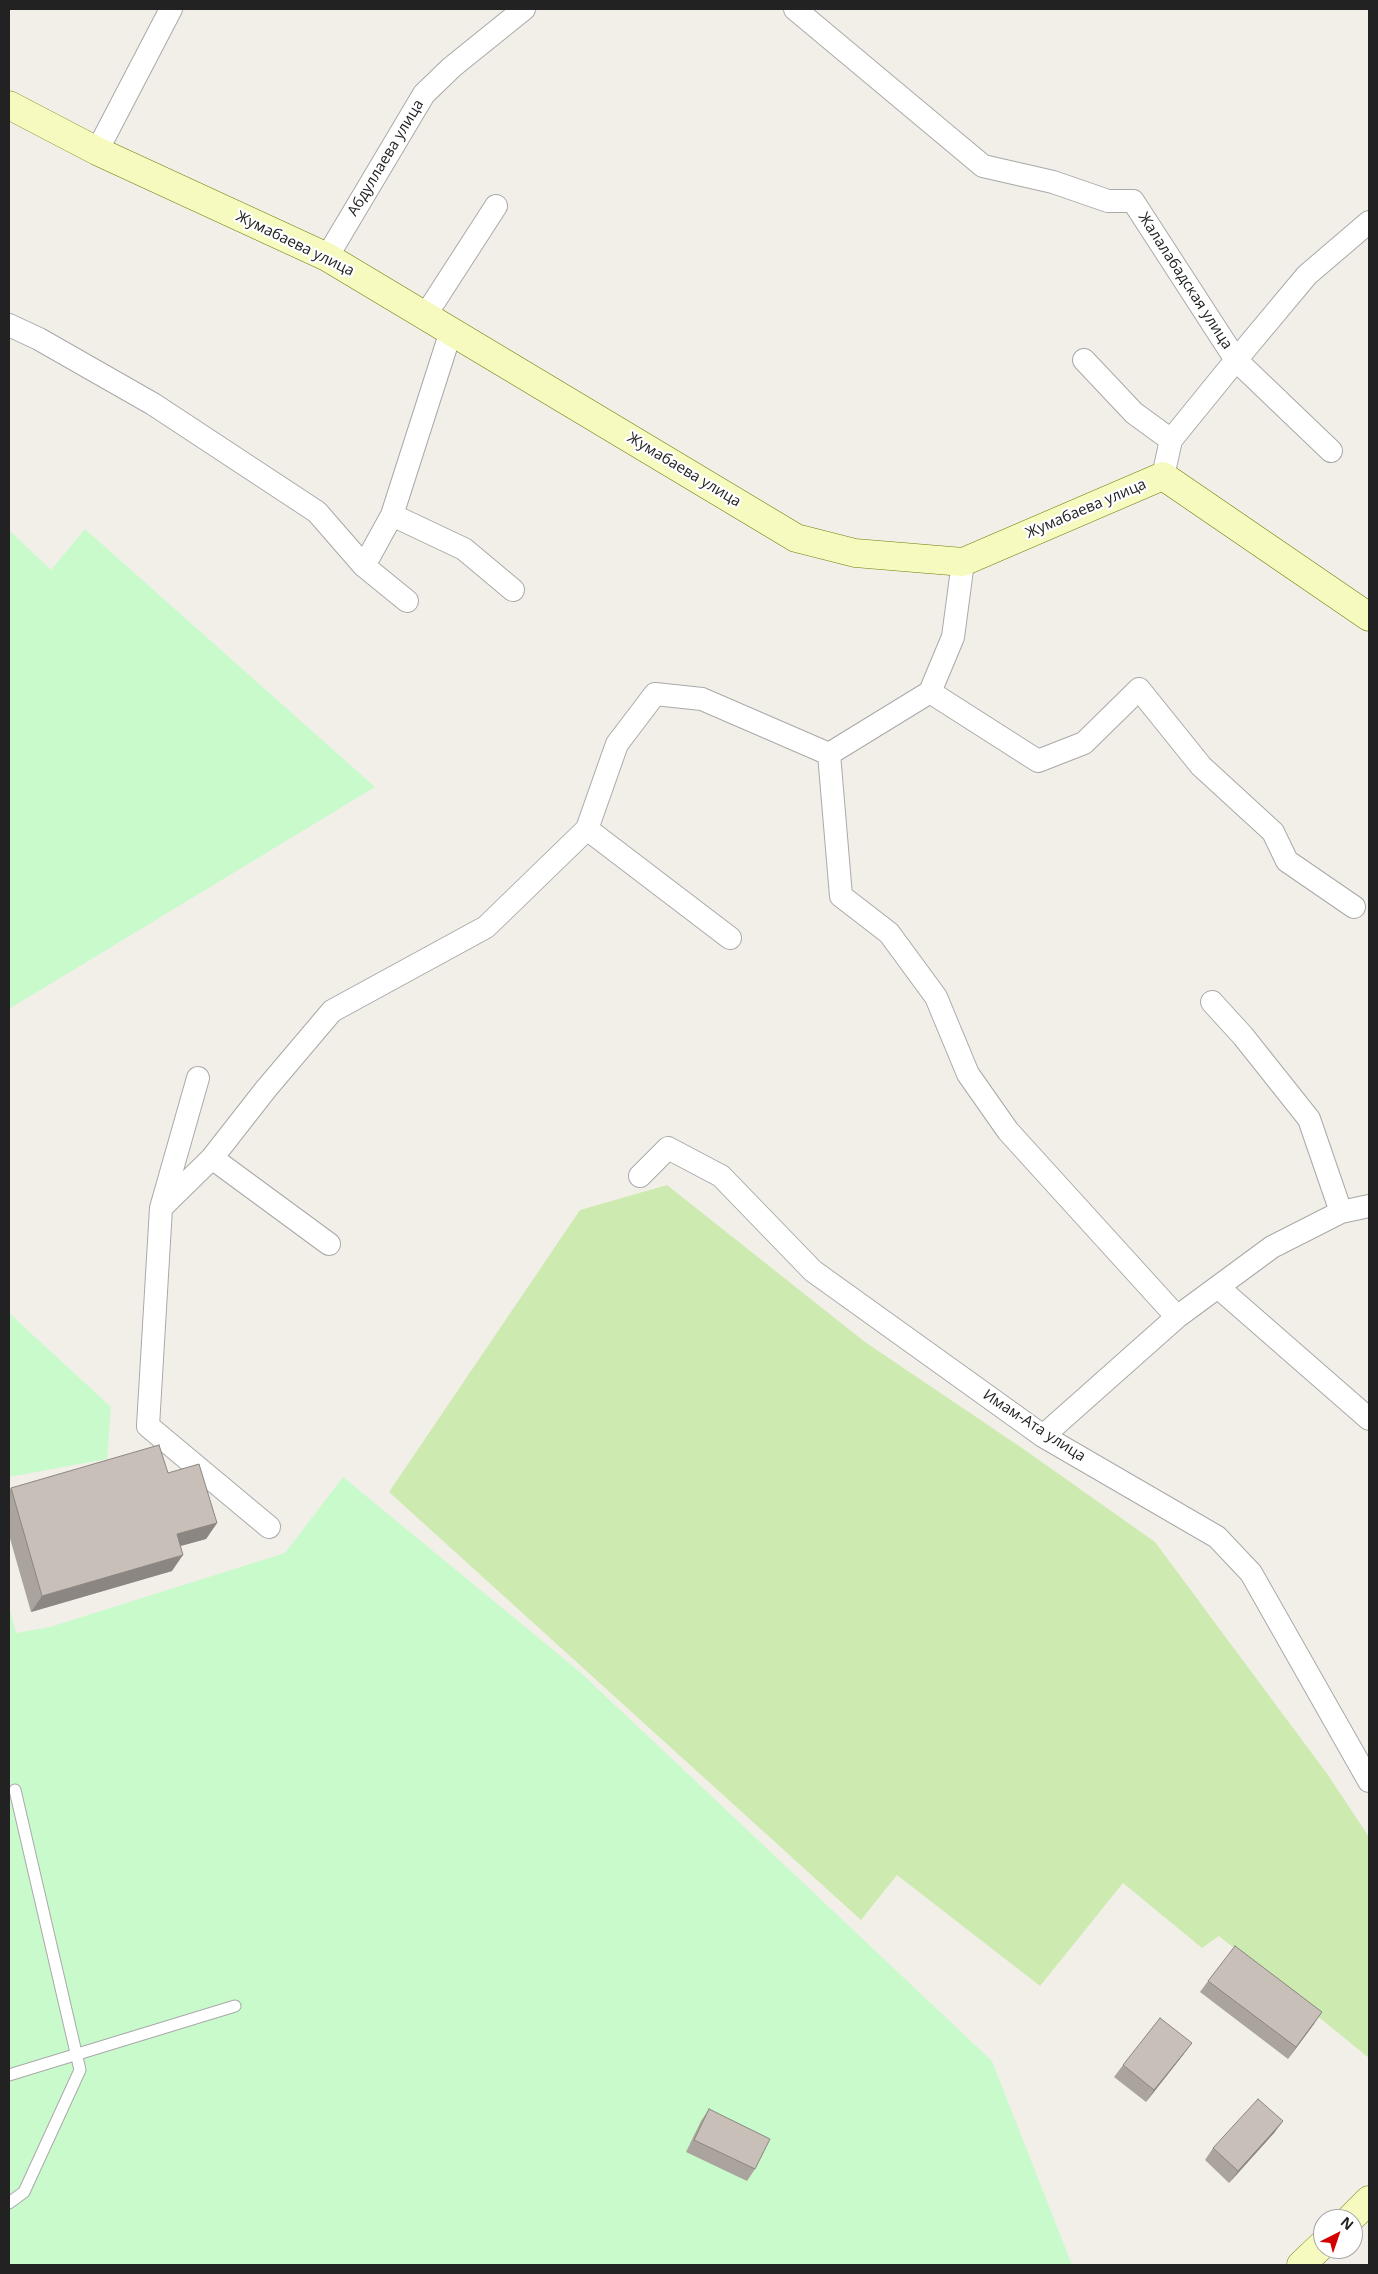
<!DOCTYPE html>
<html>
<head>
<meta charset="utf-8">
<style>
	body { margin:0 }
	#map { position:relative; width:1378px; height:2274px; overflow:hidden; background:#f2efe9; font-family:"Open Sans",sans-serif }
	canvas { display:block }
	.frame { position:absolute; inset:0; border:10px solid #222; pointer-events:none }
	.north { position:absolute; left:1313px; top:2209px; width:50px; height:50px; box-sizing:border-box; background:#fff; border:1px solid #a7a7a7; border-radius:50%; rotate:41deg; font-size:14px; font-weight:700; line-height:20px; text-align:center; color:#222 }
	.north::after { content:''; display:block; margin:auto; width:18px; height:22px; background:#d40000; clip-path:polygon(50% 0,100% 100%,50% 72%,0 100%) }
</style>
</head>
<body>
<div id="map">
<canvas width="1378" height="2274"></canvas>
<div class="frame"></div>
<div class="north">N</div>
</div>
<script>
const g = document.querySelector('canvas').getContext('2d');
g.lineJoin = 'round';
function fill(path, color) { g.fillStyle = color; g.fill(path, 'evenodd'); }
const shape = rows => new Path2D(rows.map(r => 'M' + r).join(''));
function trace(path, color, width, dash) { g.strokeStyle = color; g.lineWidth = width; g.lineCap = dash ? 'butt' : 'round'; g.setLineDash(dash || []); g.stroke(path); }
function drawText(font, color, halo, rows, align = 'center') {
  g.font = font + ' "Open Sans",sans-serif'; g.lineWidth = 4.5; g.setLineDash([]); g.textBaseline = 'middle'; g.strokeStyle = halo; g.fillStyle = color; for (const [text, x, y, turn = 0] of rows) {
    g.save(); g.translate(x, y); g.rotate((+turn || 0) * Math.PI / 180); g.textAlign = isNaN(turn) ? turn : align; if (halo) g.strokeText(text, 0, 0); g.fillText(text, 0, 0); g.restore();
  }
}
fill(shape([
	[667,1185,865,1342,1022,1448,1155,1542,1328,1775,1369,1837,1369,2058,1219,1936,1202,1948,1123,1883,1040,1986,897,1875,861,1920,389,1492,580,1210]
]), '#cdebb0');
fill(shape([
	[85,529,375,787,9,1009,9,530,51,570],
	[9,1313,111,1407,107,1459,9,1477],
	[343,1477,580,1672,992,2061,1072,2265,9,2265,9,1606,16,1633,50,1627,285,1553]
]), '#c8facc');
const lane = shape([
	[9,2075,235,2006],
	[9,2203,24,2192,80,2070,15,1790]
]);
const street = shape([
	[795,9,983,166,1053,182,1108,201,1133,201,1236,360,1331,451],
	[97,151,171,9],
	[327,257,424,94,452,67,524,9],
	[425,316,496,206],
	[9,325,39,339,153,404,317,512,364,566,407,601],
	[1084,360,1134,413,1171,440],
	[1163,476,1171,440,1236,360,1307,275,1369,222],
	[392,515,464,549,513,590],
	[364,566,392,515,451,331],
	[930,692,1038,761,1084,743,1139,689,1201,766,1273,832,1287,861,1354,907],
	[829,754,841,896,889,933,936,997,968,1074,1008,1131,1177,1317],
	[587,829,730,938],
	[1212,1002,1243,1036,1309,1119,1341,1212],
	[198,1078,161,1208,148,1426,269,1527],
	[212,1158,329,1244],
	[640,1176,668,1148,721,1176,813,1271,1043,1436,1217,1537,1251,1573,1369,1781],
	[161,1208,212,1158,266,1089,332,1011,486,927,587,829,617,744,655,694,702,699,829,754,930,692,953,637,963,562],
	[1219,1288,1369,1419],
	[1043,1436,1177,1317,1272,1247,1341,1212,1369,1206]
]);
const secondary = shape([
	[9,105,97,151,327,257,796,538,855,553,963,562,1163,476,1369,617],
	[1350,2219,1369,2200],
	[1301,2265,1323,2244]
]);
trace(lane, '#a9a9a9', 13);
trace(street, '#a9a9a9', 24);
trace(secondary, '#707d05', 29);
trace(lane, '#fff', 11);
trace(street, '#fff', 22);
trace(secondary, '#f7fabf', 28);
fill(shape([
	[168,1473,217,1523,206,1539,180,1546,172,1571,31,1612,9,1535,9,1491,11,1488],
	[1208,1981,1314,2024,1288,2059,1200,1992],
	[1192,2043,1183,2055,1146,2102,1114,2077,1123,2065],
	[709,2109,755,2169,747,2181,686,2152,701,2121],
	[1283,2121,1274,2133,1229,2183,1205,2160,1213,2148]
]), '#aba49e');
fill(shape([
	[217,1523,206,1539,166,1550,177,1534],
	[183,1555,172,1571,31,1612,42,1596],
	[1322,2012,1314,2024,1288,2059,1296,2047],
	[1192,2043,1183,2055,1146,2102,1154,2090],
	[1283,2121,1274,2133,1229,2183,1238,2171]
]), '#8b8681');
const building = shape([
	[159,1445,168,1473,199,1464,217,1523,177,1534,183,1555,42,1596,11,1488,159,1445],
	[1235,1946,1322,2012,1296,2047,1208,1981,1235,1946],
	[1160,2018,1192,2043,1154,2090,1123,2065,1160,2018],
	[1258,2099,1283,2121,1238,2171,1213,2148,1258,2099],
	[709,2109,770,2139,755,2169,694,2140,709,2109]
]);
fill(building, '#c7bfb8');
trace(building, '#8b8681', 1);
drawText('15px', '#222', '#fff', [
	["Абдуллаева улица",386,158,-59],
	["Жумабаева улица",295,244,26],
	["Жалалабадская улица",1185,281,57],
	["Жумабаева улица",684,470,31],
	["Жумабаева улица",1086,509,-23],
	["Имам-Ата улица",1034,1426,33]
]);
</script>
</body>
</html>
